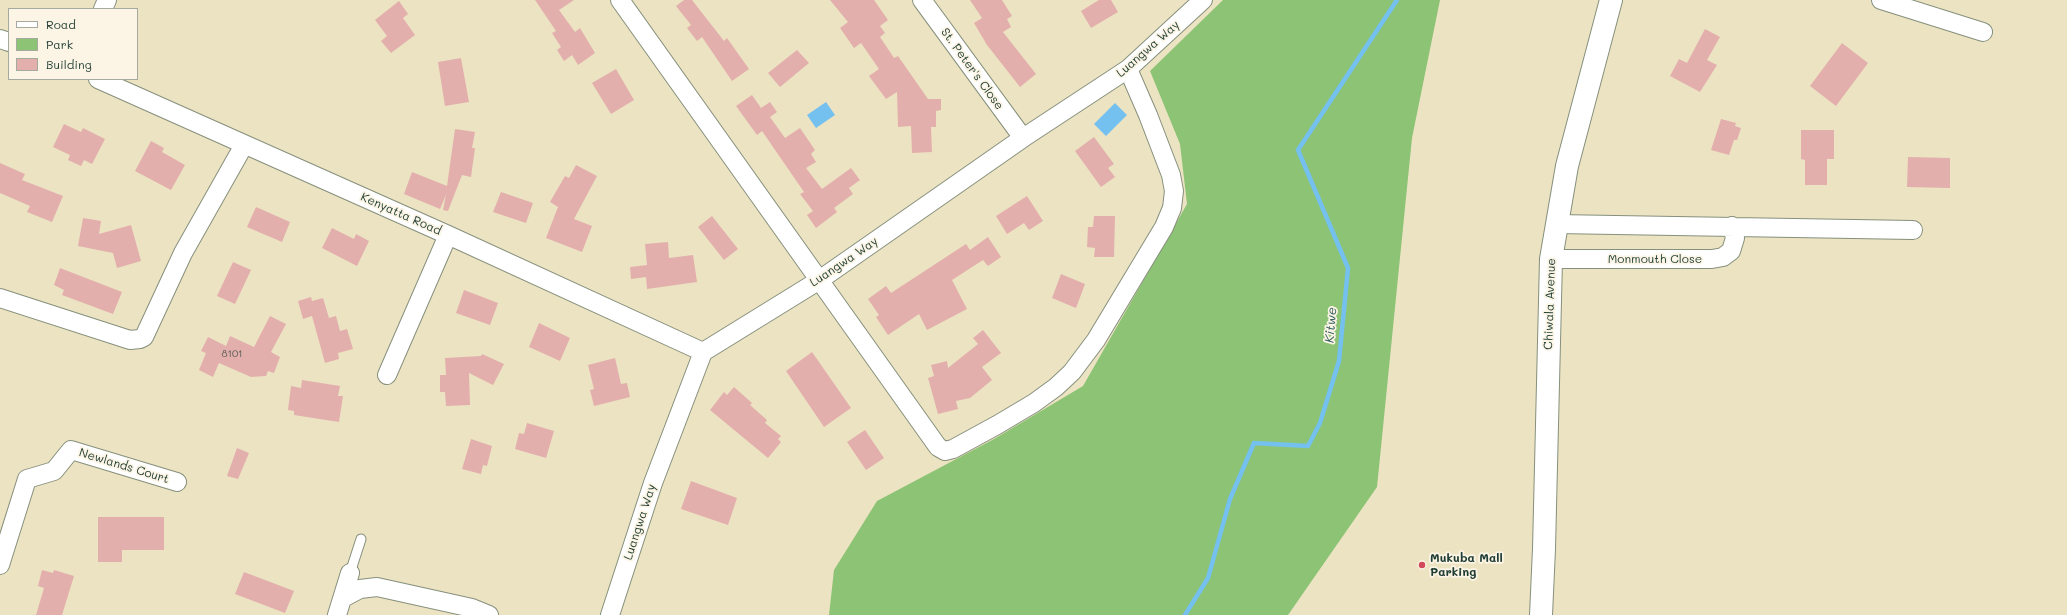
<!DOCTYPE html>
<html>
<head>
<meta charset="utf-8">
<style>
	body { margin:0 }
	#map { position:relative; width:2067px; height:615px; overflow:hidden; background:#ece3c3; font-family:Mali,sans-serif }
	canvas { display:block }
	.legend { position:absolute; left:8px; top:8px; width:130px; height:72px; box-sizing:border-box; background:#fcf5e5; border:1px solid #a4ab9e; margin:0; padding:5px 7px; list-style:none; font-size:12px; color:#1f3d34 }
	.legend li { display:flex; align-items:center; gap:8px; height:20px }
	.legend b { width:20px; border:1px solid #a4ab9e }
</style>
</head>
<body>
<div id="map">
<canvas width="2067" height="615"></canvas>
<ul class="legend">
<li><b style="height:5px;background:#fff"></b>Road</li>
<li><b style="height:11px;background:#8dc375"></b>Park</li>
<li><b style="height:11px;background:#e3afac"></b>Building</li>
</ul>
</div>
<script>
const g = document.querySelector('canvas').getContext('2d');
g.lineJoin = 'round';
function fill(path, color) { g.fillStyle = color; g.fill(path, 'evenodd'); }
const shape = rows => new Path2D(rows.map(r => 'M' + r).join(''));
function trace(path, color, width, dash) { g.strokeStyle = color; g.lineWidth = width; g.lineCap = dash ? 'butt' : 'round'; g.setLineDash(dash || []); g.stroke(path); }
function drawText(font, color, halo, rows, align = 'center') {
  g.font = font + ' Mali,sans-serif'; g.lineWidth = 3.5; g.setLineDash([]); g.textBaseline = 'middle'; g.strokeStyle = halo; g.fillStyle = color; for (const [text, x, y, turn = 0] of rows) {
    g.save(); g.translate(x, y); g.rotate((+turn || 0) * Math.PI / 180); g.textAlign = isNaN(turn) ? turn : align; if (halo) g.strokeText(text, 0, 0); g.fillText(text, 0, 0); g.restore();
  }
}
fill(shape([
	[1223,0,1440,0,1412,138,1377,487,1288,615,829,615,834,570,877,501,994,439,1083,386,1187,204,1180,144,1150,71]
]), '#8dc375');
fill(shape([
	[826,102,835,115,816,128,807,115],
	[1115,103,1127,115,1106,136,1094,124]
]), '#74c0ee');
trace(shape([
	[1185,615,1208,578,1230,499,1254,443,1308,446,1320,423,1339,361,1348,268,1298,150,1397,0]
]), '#74c0ee', 4.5);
fill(shape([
	[535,0,574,0,559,10,575,32,580,28,595,53,578,65,572,55,564,61,557,50,561,47,552,33,556,31],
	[684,0,692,0,724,41,727,38,749,69,732,81,702,37,697,41,687,28,691,25,676,6],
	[830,0,874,0,888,20,880,26,885,33,880,37,894,58,898,56,928,99,941,99,941,110,936,111,936,127,931,127,932,152,912,153,911,126,898,127,897,92,886,99,869,76,879,69,861,43,854,48,840,28,848,22],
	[970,0,1002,0,1012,16,1007,19,1011,27,1003,32,1036,74,1020,87,987,45,974,23,982,18],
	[1099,0,1111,0,1118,12,1091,28,1081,11],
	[399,1,408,14,403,18,415,35,391,53,381,41,387,36,375,20],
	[1705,29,1720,37,1707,60,1717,65,1700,92,1670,76,1679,59,1687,63],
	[1842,43,1868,63,1836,106,1810,86],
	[797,50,809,63,780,87,768,73],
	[461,58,469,102,445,106,438,62],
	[616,69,634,100,611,114,592,83],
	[752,95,761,108,770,102,777,112,770,117,785,138,800,128,815,150,811,154,816,162,806,168,822,189,851,168,860,180,849,188,853,194,834,208,837,212,816,228,807,215,813,211,800,194,804,192,762,131,757,135,736,106],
	[1721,119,1736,123,1735,126,1741,128,1737,140,1734,140,1729,155,1711,150],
	[64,124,81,132,83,128,105,139,92,164,84,160,81,166,68,160,70,155,53,147],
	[455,129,475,132,472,148,475,148,471,177,462,175,448,211,443,210,446,195,440,209,404,194,412,172,447,186],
	[1801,130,1834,130,1834,159,1827,159,1827,185,1805,185,1805,160,1801,159],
	[1094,137,1114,164,1108,168,1115,177,1101,187,1075,151],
	[151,141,164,148,162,152,185,165,171,190,135,171],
	[1908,157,1950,158,1950,188,1907,187],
	[0,163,25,174,22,180,63,196,52,222,27,212,30,206,0,193],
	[576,165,597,176,574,219,592,226,582,252,546,238,558,207,550,202,565,176,569,178],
	[501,192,533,203,526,223,493,212],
	[1027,196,1043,221,1029,230,1024,223,1007,234,996,216],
	[256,207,290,222,282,242,247,227],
	[712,216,738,249,724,260,698,227],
	[1094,216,1115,216,1114,257,1094,257,1095,248,1087,247,1088,227,1093,227],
	[83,218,101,221,99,234,131,225,141,261,117,268,113,253,78,246],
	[332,228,354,239,356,234,369,241,357,266,322,248],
	[988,237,1001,257,988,266,983,260,952,280,967,309,927,330,919,314,888,335,876,317,879,315,868,299,886,286,891,293,966,244,970,250],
	[668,242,669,258,693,255,697,282,647,289,646,277,631,279,630,267,647,265,645,244],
	[233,262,251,270,235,304,217,296],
	[60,268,122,292,113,314,62,295,64,290,54,285],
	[1061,274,1085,284,1076,308,1052,298],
	[464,290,498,303,490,325,456,313],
	[311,297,312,301,323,298,329,318,336,316,340,331,347,329,353,349,338,353,339,359,325,363,312,316,303,319,298,301],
	[270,316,286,324,271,352,280,357,274,373,268,371,266,376,251,377,219,363,213,377,199,370,206,353,201,351,208,337,226,346,230,336,254,347],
	[539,323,570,338,560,361,529,347],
	[983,330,1001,353,982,367,992,380,970,398,956,401,958,409,938,414,928,378,934,376,931,365,947,361,948,368,978,344,973,338],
	[812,352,851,408,824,427,786,371],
	[482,354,504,364,493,385,469,373,470,405,446,406,445,392,440,392,440,375,446,375,445,358,481,356],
	[615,358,621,384,627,383,630,397,594,406,590,390,594,389,588,365],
	[302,380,340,386,338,396,343,396,339,422,294,415,294,411,288,410,291,386,301,388],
	[734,387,752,403,750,405,767,420,765,423,781,436,778,439,781,442,768,458,710,410,724,392,727,395],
	[527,423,554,431,546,458,515,449,519,433,524,434],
	[865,430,884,458,866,470,847,442],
	[471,439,492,446,487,466,483,465,481,474,462,469],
	[237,448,249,453,238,479,227,476],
	[691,481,737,498,728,525,681,509],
	[98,517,164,517,164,550,122,550,122,562,98,562],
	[42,570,53,573,54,570,74,576,62,615,36,615,44,588,38,586],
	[244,572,294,591,285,613,235,594]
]), '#e3afac');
const service = shape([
	[350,573,361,539]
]);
const minor = shape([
	[620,0,938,447,945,451,953,449,997,425,1034,403,1056,387,1072,372,1096,340,1164,227,1172,208,1174,191,1171,175,1148,115,1128,69],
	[922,0,1023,138],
	[1881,0,1983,32],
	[103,9,107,0],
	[0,39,9,42],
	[98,79,448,235,703,352],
	[1556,224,1913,230],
	[1551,259,1712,259,1723,257,1731,251,1735,238,1732,226],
	[0,298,130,340,140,339,144,337,183,253,244,145],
	[387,375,448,235],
	[0,565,27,479,54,471,71,450,177,482],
	[343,598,360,589,377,587,472,608,489,615],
	[337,615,350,573],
	[610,615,653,483,703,352,818,281,1023,138,1128,69,1203,0]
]);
const secondary = shape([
	[1541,615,1544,549,1551,259,1567,166,1611,0]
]);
trace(service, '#86907c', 11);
trace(minor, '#86907c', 20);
trace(secondary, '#86907c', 24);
trace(service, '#fff', 9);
trace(minor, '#fff', 18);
trace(secondary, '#fff', 22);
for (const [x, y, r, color] of [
	[1422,565,4,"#d1495b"]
]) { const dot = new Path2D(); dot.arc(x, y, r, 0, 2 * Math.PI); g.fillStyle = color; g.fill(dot); trace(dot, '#fcf5e5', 1.5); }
drawText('10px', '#505a52', null, [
	["8101",232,354]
]);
drawText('12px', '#1f3d34', '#fcf5e5', [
	["Luangwa Way",1148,49,-41],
	["St. Peter's Close",972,69,54],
	["Kenyatta Road",401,214,24],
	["Monmouth Close",1655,259],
	["Luangwa Way",844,262,-34],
	["Chiwala Avenue",1550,304,-88],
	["Newlands Court",124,466,17],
	["Luangwa Way",640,522,-72]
]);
drawText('bold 12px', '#1f3d34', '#fcf5e5', [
	["Mukuba Mall",1430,558],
	["Parking",1430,572]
], 'left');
drawText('italic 13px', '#345e62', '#fcf5e5', [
	["Kitwe",1331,325,-85]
]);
</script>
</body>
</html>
